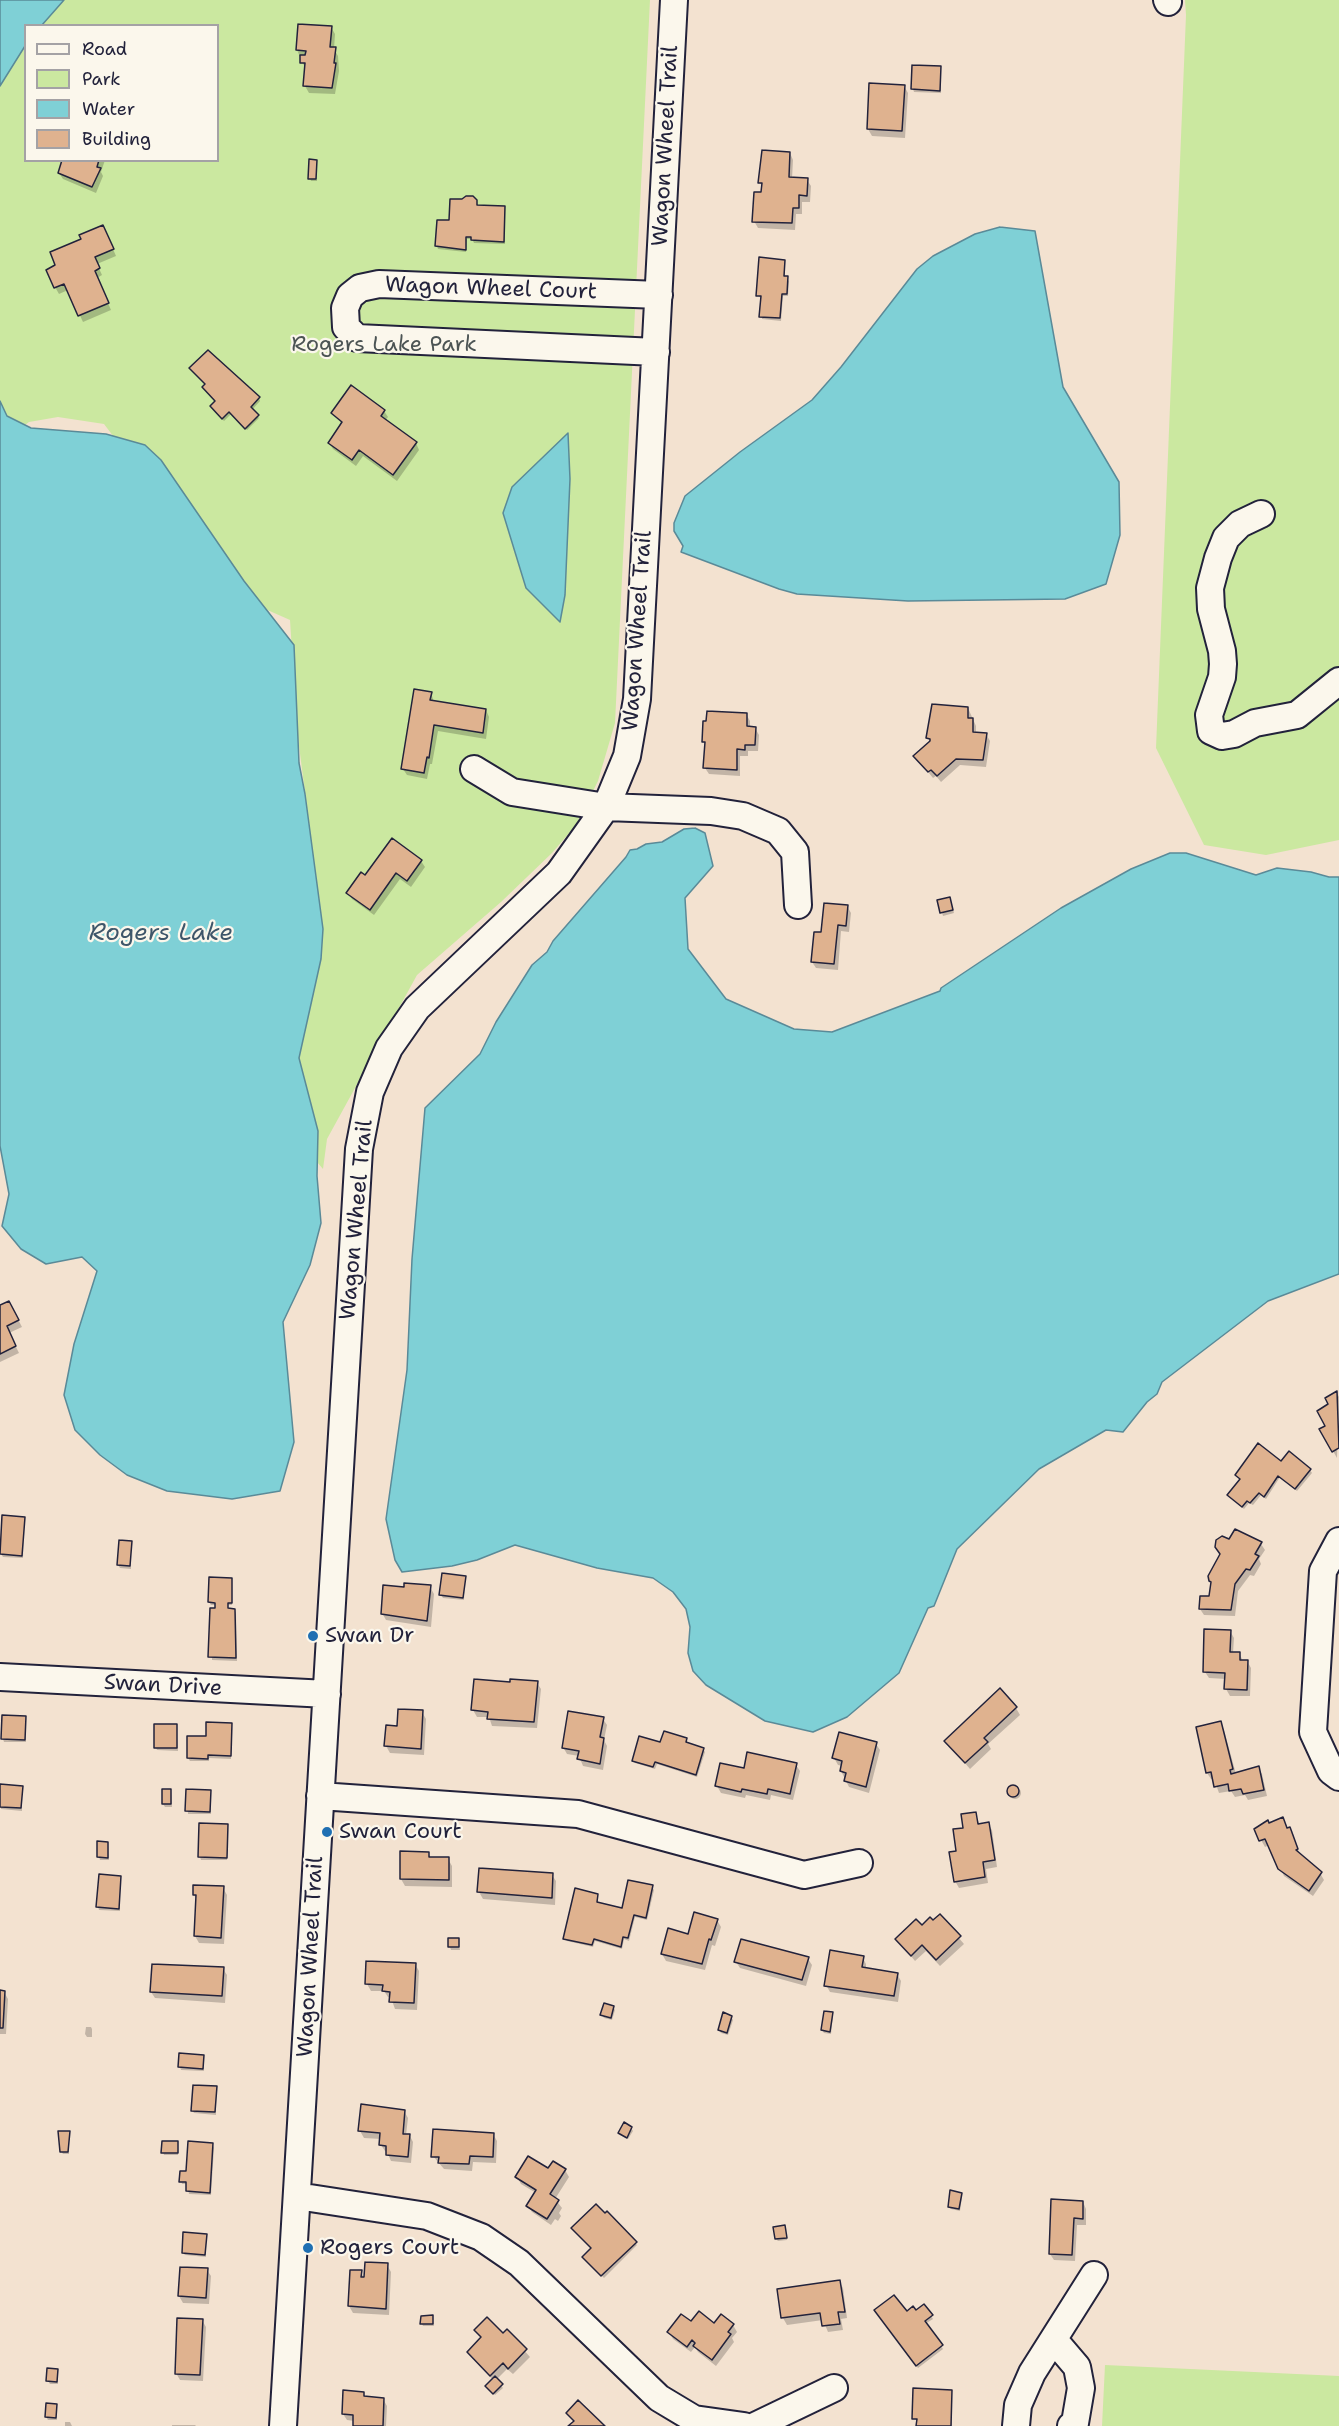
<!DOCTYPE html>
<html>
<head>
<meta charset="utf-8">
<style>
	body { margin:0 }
	#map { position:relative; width:1339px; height:2426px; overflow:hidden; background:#f3e2d0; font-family:"Shantell Sans",sans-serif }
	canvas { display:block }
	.legend { position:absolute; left:24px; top:24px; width:195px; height:138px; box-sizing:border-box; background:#fbf7ec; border:2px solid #a4a2a5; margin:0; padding:8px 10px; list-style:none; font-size:18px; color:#22223b }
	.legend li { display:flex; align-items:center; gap:12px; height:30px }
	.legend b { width:30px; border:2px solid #a4a2a5 }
</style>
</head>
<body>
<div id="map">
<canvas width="1339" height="2426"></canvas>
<ul class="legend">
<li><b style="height:8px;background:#fbf7ec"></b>Road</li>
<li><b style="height:16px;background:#cbe8a0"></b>Park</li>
<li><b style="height:16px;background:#7fd0d6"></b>Water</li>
<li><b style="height:16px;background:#dfb28f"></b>Building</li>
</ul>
</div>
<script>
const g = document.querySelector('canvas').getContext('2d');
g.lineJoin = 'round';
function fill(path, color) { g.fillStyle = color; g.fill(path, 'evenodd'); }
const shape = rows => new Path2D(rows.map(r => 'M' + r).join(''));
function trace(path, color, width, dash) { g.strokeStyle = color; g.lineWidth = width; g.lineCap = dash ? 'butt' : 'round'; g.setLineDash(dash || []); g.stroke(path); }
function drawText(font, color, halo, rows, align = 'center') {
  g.font = font + ' "Shantell Sans",sans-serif'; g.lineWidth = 4.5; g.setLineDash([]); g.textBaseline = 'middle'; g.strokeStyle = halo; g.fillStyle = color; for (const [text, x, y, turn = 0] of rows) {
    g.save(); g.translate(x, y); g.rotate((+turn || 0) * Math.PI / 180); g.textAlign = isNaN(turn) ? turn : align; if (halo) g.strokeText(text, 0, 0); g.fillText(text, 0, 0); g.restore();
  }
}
fill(shape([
	[34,0,650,0,615,723,598,781,576,825,552,853,501,902,417,975,327,1139,323,1169,262,1097,317,887,297,730,290,620,193,577,126,453,104,424,58,417,29,422,0,444,0,44],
	[26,26,218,26,218,160,26,160],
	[1185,0,1339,0,1339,840,1266,855,1204,845,1156,748,1186,15],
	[1105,2365,1339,2376,1339,2426,1102,2426]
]), '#cbe8a0');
const water = shape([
	[0,0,64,0,42,25,26,26,25,46,0,86,0,0],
	[1000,227,1035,231,1063,387,1119,482,1120,535,1106,584,1065,599,908,601,797,594,779,589,681,552,683,546,674,531,674,523,685,496,740,452,812,400,841,367,917,269,933,256,975,234,1000,227],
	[0,401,7,416,31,428,106,434,145,445,161,460,244,581,294,645,299,763,305,794,323,929,321,959,299,1058,318,1131,317,1176,321,1223,310,1265,283,1322,294,1442,280,1491,232,1499,167,1491,127,1475,100,1455,75,1430,64,1395,74,1344,97,1271,82,1257,46,1264,21,1249,2,1226,9,1194,0,1146,0,401],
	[568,433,570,479,565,595,560,622,526,588,503,513,512,487,568,433],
	[695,828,705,833,713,866,685,898,688,949,726,999,794,1029,832,1032,940,991,941,988,1061,908,1131,869,1170,853,1186,853,1256,875,1277,868,1311,872,1329,877,1339,877,1339,1274,1268,1301,1162,1382,1157,1394,1147,1402,1123,1432,1106,1430,1039,1469,957,1549,934,1606,928,1608,899,1673,847,1717,813,1732,765,1721,706,1685,693,1671,688,1653,690,1627,686,1609,673,1592,653,1578,597,1568,515,1545,477,1560,452,1566,402,1572,395,1560,386,1519,407,1370,412,1259,425,1108,480,1054,496,1022,532,965,547,952,553,941,626,857,630,850,637,849,646,844,662,842,684,829,695,828]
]);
fill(water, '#7fd0d6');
trace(water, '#5a8a98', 1.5);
fill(shape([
	[331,27,335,34,334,49,338,56,339,71,335,94,309,93,305,86,306,70,297,50],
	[940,68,941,93,914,92,913,89],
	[870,84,904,86,908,93,905,138,872,136,868,129],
	[790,153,793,160,792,179,807,180,811,186,810,202,802,202,802,214,796,214,795,230,758,228,754,221,762,194,763,188,760,183],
	[64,160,105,160,101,172,103,176,96,193,63,179,59,173],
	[317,161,317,181,311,181,310,178],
	[476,201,478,206,505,207,505,244,474,243,472,239,467,239,466,252,438,249,437,246,451,222],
	[106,233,116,256,97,264,102,275,97,278,111,310,83,322,68,290,59,294,55,287],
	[785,261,785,278,789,281,788,296,783,296,781,321,762,319,762,299,757,295],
	[207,385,259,398,260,401,252,410,259,418,247,430,231,414,224,421,213,409,216,401],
	[384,411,388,417,385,421,416,443,419,450,397,481,363,456,356,466,333,449,329,443,342,424,333,413],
	[431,693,434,702,486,710,489,717,486,739,438,731,432,764,430,764,427,779,407,775,403,769],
	[968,708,976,726,976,733,986,734,990,741,986,767,960,765,941,782,936,776,933,778,915,756,931,743,928,738],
	[746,714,750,721,750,728,755,728,759,735,758,751,748,751,748,756,740,756,740,776,709,774,705,768,706,746,704,741],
	[421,861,425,867,411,887,400,879,374,915,352,899,348,893,365,877],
	[950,899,954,913,943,916,939,902],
	[847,906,851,913,849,932,841,931,838,970,816,968,812,962,822,934],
	[9,1302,22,1327,9,1333,19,1353,0,1362,0,1307],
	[1337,1393,1339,1397,1337,1458,1321,1430,1327,1426,1331,1405],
	[1281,1463,1310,1470,1312,1473,1297,1491,1280,1477,1266,1499,1261,1495,1253,1505,1249,1503,1244,1509,1231,1498,1229,1496,1241,1480,1237,1475],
	[24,1518,23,1558,3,1557,1,1554],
	[1230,1540,1261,1544,1265,1550,1259,1559,1261,1564,1254,1576,1250,1575,1238,1591,1235,1616,1204,1615,1200,1609,1210,1598,1212,1584,1210,1581],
	[131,1543,131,1569,120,1568,118,1565],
	[465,1577,464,1600,443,1598,441,1595],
	[231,1580,232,1605,228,1605,228,1610,234,1610,236,1613,237,1661,212,1660,212,1609,216,1609,216,1605,211,1605,209,1602],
	[430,1587,434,1594,431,1627,386,1620,382,1613,405,1589],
	[1230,1631,1234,1638,1233,1653,1239,1653,1243,1661,1247,1661,1251,1668,1250,1696,1230,1696,1226,1689,1226,1679,1209,1678,1205,1672],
	[537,1683,541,1689,537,1728,492,1726,489,1717,477,1717,473,1710,511,1684],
	[1016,1708,1020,1715,988,1744,991,1749,970,1769,946,1741],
	[422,1712,426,1719,424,1755,390,1753,386,1746,398,1727],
	[25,1717,26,1742,4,1742,3,1739],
	[603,1719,607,1725,604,1740,607,1746,603,1770,583,1766,579,1756,567,1754,563,1747],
	[1220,1723,1224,1730,1236,1774,1258,1768,1262,1774,1267,1796,1248,1800,1245,1795,1235,1797,1231,1791,1219,1793,1214,1779,1211,1779,1207,1773,1198,1728],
	[231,1725,231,1759,209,1758,209,1761,190,1761,188,1758,207,1738],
	[176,1726,178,1751,157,1750,156,1748],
	[686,1739,687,1744,703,1749,705,1752,697,1777,657,1764,655,1769,635,1763,633,1760,661,1744],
	[876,1744,880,1750,869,1793,849,1787,841,1771,843,1766,838,1765,834,1758],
	[796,1765,800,1771,793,1800,771,1795,770,1800,746,1795,745,1798,721,1793,717,1786,745,1770],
	[22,1787,22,1811,1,1809,0,1795],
	'1009 1793a6 6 0 1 1 12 0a6 6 0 1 1-12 0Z',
	[187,1790,210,1791,211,1814,188,1814],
	[171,1791,172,1807,165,1807,163,1804],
	[975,1814,980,1825,988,1824,992,1830,997,1867,986,1869,988,1883,959,1888,955,1881,958,1852],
	[227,1825,227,1860,201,1860,200,1857],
	[1290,1829,1301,1857,1320,1873,1324,1880,1313,1896,1284,1876,1269,1845,1265,1847,1261,1840],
	[108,1843,109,1860,100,1860,99,1857],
	[402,1853,428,1853,431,1858,448,1859,452,1866,452,1887,405,1886,401,1879],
	[552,1875,556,1881,555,1905,483,1899,479,1892],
	[120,1877,120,1911,99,1910,98,1907],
	[652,1887,654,1890,647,1920,635,1917,629,1941,624,1939,622,1949,595,1941,593,1947,567,1941,565,1938,598,1895,598,1904,623,1909],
	[223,1888,227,1895,224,1944,199,1943,195,1936,197,1900,194,1895],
	[940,1916,964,1944,940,1966,926,1951,915,1961,897,1939,933,1922],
	[717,1920,721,1927,715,1946,712,1945,705,1970,666,1961,662,1954,689,1936],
	[458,1940,460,1950,451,1950,450,1947],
	[863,1958,866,1964,866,1969,897,1974,901,1981,898,2002,830,1992,826,1985],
	[808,1959,812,1965,806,1986,740,1968,736,1962],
	[415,1964,419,1971,417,2010,395,2009,391,1998,388,1997,384,1991,371,1991,367,1984],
	[223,1969,227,1975,225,2003,155,1998,151,1992],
	[0,1992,4,1992,8,1999,6,2034,0,2034],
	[613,2007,615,2010,612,2020,604,2018,602,2015],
	[832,2014,833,2016,831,2034,824,2033,822,2030],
	[731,2017,733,2020,728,2035,721,2033,719,2030],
	[86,2027,91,2027,92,2029,92,2037,87,2037,85,2034],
	[203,2056,204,2071,181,2070,180,2067],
	[216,2087,216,2115,194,2113,192,2110],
	[404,2111,408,2118,406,2135,410,2136,413,2142,411,2163,391,2161,387,2152,385,2151,381,2145,381,2139,364,2138,360,2131],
	[631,2128,633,2131,628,2139,619,2133],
	[69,2133,69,2154,63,2154,61,2151],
	[493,2134,497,2141,496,2163,473,2162,472,2171,444,2169,433,2156],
	[177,2143,178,2155,164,2155,163,2152],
	[213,2145,214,2148,211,2195,189,2194,187,2184,182,2184,181,2181],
	[549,2170,565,2170,569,2177,555,2199,562,2208,559,2213,561,2216,558,2221,555,2219,551,2225,532,2212,528,2206,536,2193,521,2184,517,2177],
	[961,2195,962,2197,960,2211,951,2209,949,2207],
	[1083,2202,1086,2209,1086,2225,1077,2225,1075,2261,1054,2260,1050,2254],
	[605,2215,637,2245,604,2278,585,2259,592,2249],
	[785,2227,787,2240,778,2241,776,2239],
	[206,2236,206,2257,185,2255,183,2253],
	[387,2265,391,2272,389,2315,353,2313,349,2306,352,2271,361,2272,365,2280],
	[207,2270,211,2276,209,2304,183,2303,179,2296],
	[839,2281,843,2288,847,2318,841,2319,843,2330,828,2332,823,2320,787,2325,783,2318,779,2290],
	[924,2306,933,2319,925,2324,943,2349,918,2368,877,2313,916,2312],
	[432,2317,434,2326,423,2326,422,2324],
	[202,2320,206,2327,203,2381,180,2380,176,2373],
	[692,2323,733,2325,737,2332,732,2338,734,2342,716,2366,698,2352,695,2347,691,2352,673,2339,669,2332],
	[476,2330,503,2335,507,2331,530,2357,513,2374,507,2369,496,2380,503,2388,495,2395,489,2389,493,2380,469,2353,482,2339],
	[57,2370,58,2384,50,2384,48,2381],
	[951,2392,952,2426,918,2426,918,2421,913,2418],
	[363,2393,366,2398,383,2399,387,2406,386,2426,354,2426,354,2421,347,2420,343,2414],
	[56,2405,57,2420,48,2420,46,2417],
	[65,2422,70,2422,72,2426,65,2426],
	[172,2425,195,2425,196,2426,172,2426]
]), '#0003');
const building = shape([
	[298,24,332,26,330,47,336,47,334,63,336,63,332,88,303,86,305,63,300,63,300,55,305,55,306,51,296,50,298,24],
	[912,65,941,66,940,91,911,89,912,65],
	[869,83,905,85,902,131,867,129,869,83],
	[762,150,790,152,789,177,808,178,807,196,799,195,799,208,793,208,792,223,752,222,754,192,761,192,762,183,758,183,762,150],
	[309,159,317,160,316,179,308,179,309,159],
	[62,160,99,160,97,167,101,168,92,187,58,173,62,160],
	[466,196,473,196,477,200,477,205,505,206,504,242,471,240,471,237,466,237,466,250,435,246,437,220,449,220,450,199,462,199,466,196],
	[103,225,114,249,95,257,100,268,95,271,109,303,78,316,64,284,54,288,46,270,55,265,50,252,81,239,79,235,103,225],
	[759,257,785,260,784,276,788,276,787,294,782,294,780,318,759,317,761,296,756,296,759,257],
	[208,350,260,397,251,407,259,415,245,429,229,412,222,419,210,406,215,401,202,387,205,384,189,368,208,350],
	[351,385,385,410,381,416,417,442,393,475,359,450,352,460,328,443,342,422,331,413,351,385],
	[414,689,432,692,430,700,486,709,483,733,434,725,429,758,427,757,424,773,401,769,414,689],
	[932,704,968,707,968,718,973,718,973,732,987,733,983,760,956,759,937,776,931,770,928,772,913,756,930,741,930,739,926,738,932,704],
	[707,711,747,713,747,726,756,727,755,745,745,745,745,750,737,749,737,770,703,768,705,742,702,742,703,721,706,721,707,711],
	[392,838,422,860,407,881,396,873,370,910,346,893,361,872,365,875,392,838],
	[950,897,953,910,940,913,937,900,950,897],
	[824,903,848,905,846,926,838,925,834,964,811,962,814,932,821,932,824,903],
	[9,1301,19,1320,7,1326,16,1346,0,1354,0,1305,9,1301],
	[1337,1391,1339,1448,1332,1452,1319,1429,1325,1426,1317,1411,1328,1404,1325,1398,1337,1391],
	[1258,1443,1281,1461,1289,1451,1311,1469,1295,1489,1278,1476,1264,1497,1259,1493,1250,1503,1247,1501,1242,1507,1227,1495,1240,1479,1235,1475,1258,1443],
	[2,1515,25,1517,22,1556,0,1554,2,1515],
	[1235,1529,1262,1542,1255,1554,1259,1556,1250,1570,1246,1569,1235,1584,1231,1610,1199,1609,1200,1596,1209,1596,1211,1582,1209,1581,1208,1576,1220,1554,1215,1547,1216,1540,1222,1536,1229,1539,1235,1529],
	[119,1540,132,1541,130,1566,117,1565,119,1540],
	[442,1573,466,1576,463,1598,439,1595,442,1573],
	[209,1577,232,1578,232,1603,228,1603,228,1608,235,1609,236,1658,208,1657,210,1608,215,1608,215,1603,208,1602,209,1577],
	[404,1583,431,1585,427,1621,381,1614,383,1585,404,1587,404,1583],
	[1204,1629,1231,1630,1230,1652,1240,1652,1240,1660,1248,1660,1247,1690,1224,1689,1225,1673,1203,1672,1204,1629],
	[474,1679,510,1682,510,1679,538,1681,534,1722,487,1719,488,1712,471,1710,474,1679],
	[1000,1688,1017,1707,984,1738,988,1742,965,1763,944,1741,1000,1688],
	[398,1709,423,1710,421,1749,384,1746,386,1725,397,1726,398,1709],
	[568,1711,604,1717,600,1737,604,1738,600,1764,577,1759,579,1751,562,1748,568,1711],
	[2,1715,26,1716,25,1740,1,1739,2,1715],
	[1221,1721,1233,1769,1230,1770,1231,1774,1259,1766,1264,1790,1243,1794,1241,1789,1229,1791,1228,1784,1214,1787,1211,1772,1206,1773,1196,1727,1221,1721],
	[206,1722,232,1723,231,1756,208,1755,208,1759,187,1758,187,1736,206,1736,206,1722],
	[154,1724,177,1724,177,1748,154,1748,154,1724],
	[664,1731,687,1738,686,1742,704,1748,696,1775,655,1762,653,1767,632,1761,639,1736,660,1742,664,1731],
	[839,1732,877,1742,866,1787,844,1781,846,1773,840,1771,842,1761,832,1758,839,1732],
	[747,1752,797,1763,790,1794,768,1789,767,1794,742,1789,741,1792,715,1786,720,1763,744,1768,747,1752],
	[0,1784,23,1786,21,1808,0,1807,0,1784],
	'1007 1791a6 6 0 1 1 12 0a6 6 0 1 1-12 0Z',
	[162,1789,171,1789,171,1804,162,1804,162,1789],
	[186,1789,211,1790,210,1812,185,1811,186,1789],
	[976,1812,978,1824,989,1822,995,1860,983,1862,985,1877,954,1882,949,1852,956,1851,953,1829,963,1828,961,1814,976,1812],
	[1283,1817,1287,1828,1290,1827,1298,1849,1296,1850,1322,1872,1309,1891,1278,1869,1265,1839,1259,1841,1254,1829,1268,1820,1269,1823,1283,1817],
	[199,1823,228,1824,227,1858,198,1857,199,1823],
	[97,1841,108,1842,108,1858,97,1857,97,1841],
	[400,1851,429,1852,429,1857,449,1857,449,1880,400,1879,400,1851],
	[479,1868,553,1873,552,1898,477,1892,479,1868],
	[99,1874,121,1876,119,1909,96,1907,99,1874],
	[628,1880,653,1885,646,1918,634,1915,628,1938,623,1937,621,1947,594,1939,592,1945,563,1939,575,1888,598,1894,597,1902,622,1908,628,1880],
	[193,1885,224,1886,221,1938,194,1936,196,1895,193,1895,193,1885],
	[694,1912,718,1919,711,1940,709,1939,702,1964,661,1954,668,1928,688,1934,694,1912],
	[940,1914,961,1936,936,1960,922,1945,911,1956,895,1939,916,1919,922,1925,930,1917,933,1920,940,1914],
	[448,1938,459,1938,459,1947,448,1947,448,1938],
	[741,1939,809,1957,802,1980,734,1962,741,1939],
	[830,1950,864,1956,862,1967,898,1973,894,1996,824,1986,830,1950],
	[366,1961,416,1963,414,2003,389,2002,390,1992,382,1991,383,1985,365,1984,366,1961],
	[152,1964,224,1967,222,1996,150,1992,152,1964],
	[0,1990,5,1991,3,2028,0,2028,0,1990],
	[604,2003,614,2006,611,2018,600,2015,604,2003],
	[824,2011,833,2012,830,2032,821,2030,824,2011],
	[723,2012,732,2016,727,2033,718,2030,723,2012],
	[179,2053,204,2055,203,2069,178,2067,179,2053],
	[193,2085,217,2086,215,2112,191,2111,193,2085],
	[361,2104,405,2110,403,2134,410,2134,408,2157,386,2155,386,2146,379,2145,380,2133,358,2131,361,2104],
	[624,2122,632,2127,627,2138,618,2133,624,2122],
	[433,2129,494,2133,493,2157,470,2156,469,2164,438,2163,439,2157,431,2157,433,2129],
	[58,2131,70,2131,68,2152,60,2152,58,2131],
	[162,2141,178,2141,178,2153,161,2153,162,2141],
	[188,2141,213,2143,210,2193,186,2191,186,2182,179,2182,180,2171,186,2171,188,2141],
	[528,2156,548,2168,553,2161,566,2169,550,2194,559,2200,547,2219,526,2206,536,2190,515,2177,528,2156],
	[950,2190,962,2193,959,2209,948,2207,950,2190],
	[1051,2199,1083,2201,1083,2219,1074,2218,1072,2255,1049,2254,1051,2199],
	[596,2204,605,2213,607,2211,637,2242,601,2276,582,2257,591,2248,571,2228,596,2204],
	[785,2225,787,2238,775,2239,773,2227,785,2225],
	[183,2232,207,2234,205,2255,182,2253,183,2232],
	[365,2262,388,2263,386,2309,348,2306,350,2270,362,2270,361,2277,364,2277,365,2262],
	[180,2267,208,2268,206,2298,178,2296,180,2267],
	[840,2280,845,2312,838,2312,840,2324,822,2326,820,2313,781,2318,777,2289,840,2280],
	[894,2295,907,2311,913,2306,916,2310,924,2304,933,2315,925,2321,943,2345,916,2366,874,2310,894,2295],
	[699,2311,714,2323,721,2314,734,2324,728,2332,731,2334,712,2360,693,2346,695,2343,692,2340,687,2347,667,2332,681,2314,691,2321,699,2311],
	[433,2315,433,2324,420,2324,421,2316,433,2315],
	[487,2317,503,2333,507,2329,527,2349,508,2369,503,2363,490,2376,467,2352,481,2337,474,2330,487,2317],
	[177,2318,203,2319,200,2375,175,2374,177,2318],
	[47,2368,58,2369,57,2382,46,2381,47,2368],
	[495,2376,503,2384,493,2394,485,2386,495,2376],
	[913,2388,952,2390,951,2426,916,2426,917,2419,912,2419,913,2388],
	[343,2390,364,2392,364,2396,384,2398,383,2426,353,2426,353,2415,342,2414,343,2390],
	[578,2400,605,2426,568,2426,574,2421,566,2413,578,2400],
	[46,2403,57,2404,56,2418,45,2417,46,2403]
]);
fill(building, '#dfb28f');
trace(building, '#22223b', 1.5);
const minor = shape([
	[1167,0,1168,2],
	[656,352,357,338,346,327,345,308,350,296,360,288,379,284,659,295],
	[1261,514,1240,524,1226,538,1218,558,1210,588,1211,609,1222,651,1223,664,1222,677,1209,715,1211,731,1222,736,1234,734,1255,723,1297,715,1339,681],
	[474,769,512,792,606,807,711,811,743,816,778,831,795,852,798,905],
	[1339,1541,1323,1571,1313,1732,1331,1771,1339,1777],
	[0,1677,327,1694],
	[320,1796,578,1814,804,1875,859,1863],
	[297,2196,427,2216,481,2237,519,2263,659,2398,694,2419,744,2426],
	[1054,2340,1077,2367,1081,2388,1075,2423,1071,2426],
	[283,2426,359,1149,370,1092,389,1048,417,1008,559,873,606,807,627,756,637,699,674,0],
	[755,2426,834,2388],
	[1016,2426,1018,2405,1032,2373,1094,2275]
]);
trace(minor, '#22223b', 30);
trace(minor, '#fbf7ec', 26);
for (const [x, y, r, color] of [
	[313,1636,6,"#1f6fb2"],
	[327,1832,6,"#1f6fb2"],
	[308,2248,6,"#1f6fb2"]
]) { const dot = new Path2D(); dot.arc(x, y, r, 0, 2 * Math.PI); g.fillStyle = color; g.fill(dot); trace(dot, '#fbf7ec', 2); }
drawText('22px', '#22223b', '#fbf7ec', [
	["Wagon Wheel Trail",666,146,-87],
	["Wagon Wheel Court",491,289,2],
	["Wagon Wheel Trail",638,631,-86],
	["Wagon Wheel Trail",357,1220,-85],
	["Swan Drive",163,1686,3],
	["Wagon Wheel Trail",311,1957,-87]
]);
drawText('22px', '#4c5454', '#fbf7ec', [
	["Rogers Lake Park",384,345]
]);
drawText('22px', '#22223b', '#fbf7ec', [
	["Swan Dr",325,1636],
	["Swan Court",339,1832],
	["Rogers Court",320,2248]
], 'left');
drawText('italic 24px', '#3e566a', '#fbf7ec', [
	["Rogers Lake",161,934]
]);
</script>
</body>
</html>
